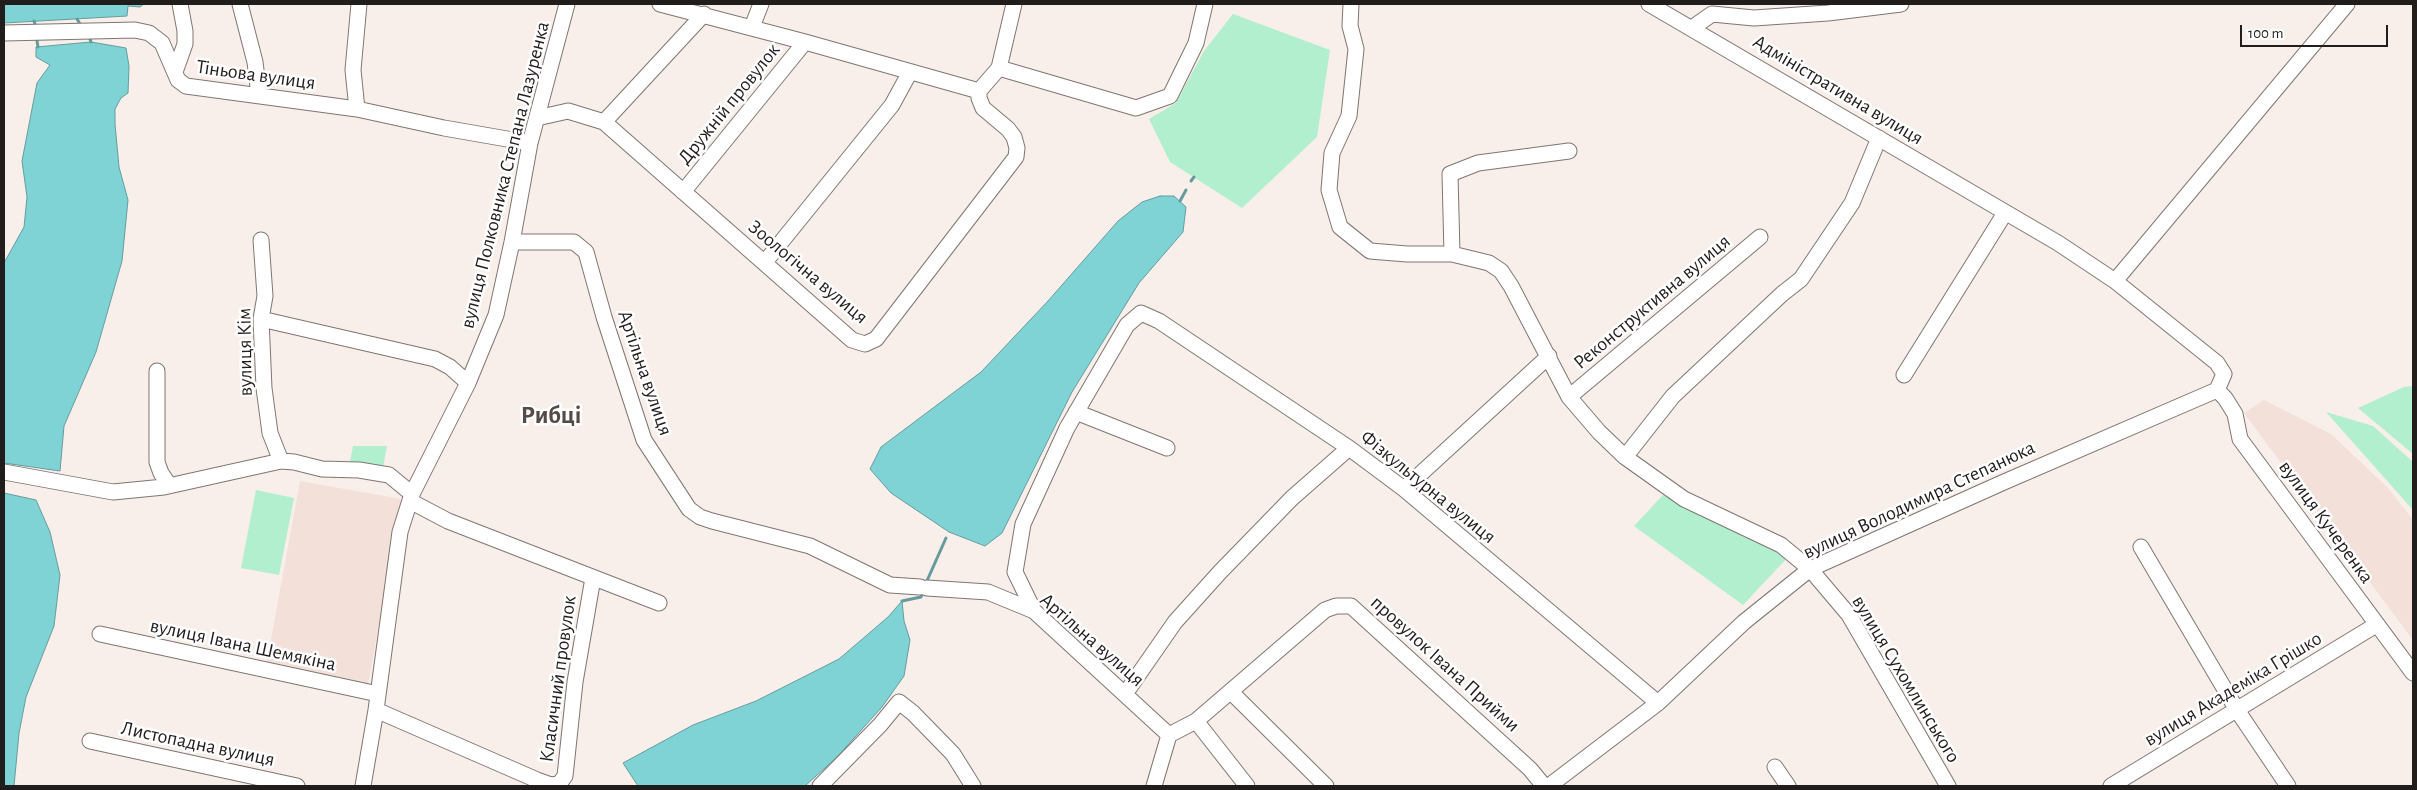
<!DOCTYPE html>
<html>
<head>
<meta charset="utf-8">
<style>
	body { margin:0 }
	#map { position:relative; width:2417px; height:790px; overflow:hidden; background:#f8eeea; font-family:"Alegreya Sans",sans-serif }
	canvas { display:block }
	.frame { position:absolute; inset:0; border:5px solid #211d1c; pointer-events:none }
	.scale { position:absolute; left:2240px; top:25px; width:148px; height:22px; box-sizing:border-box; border:2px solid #211d1c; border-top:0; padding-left:6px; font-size:15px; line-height:18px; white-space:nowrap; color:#211d1c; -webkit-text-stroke:4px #fff; paint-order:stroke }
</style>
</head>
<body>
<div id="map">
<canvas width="2417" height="790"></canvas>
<div class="frame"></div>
<div class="scale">100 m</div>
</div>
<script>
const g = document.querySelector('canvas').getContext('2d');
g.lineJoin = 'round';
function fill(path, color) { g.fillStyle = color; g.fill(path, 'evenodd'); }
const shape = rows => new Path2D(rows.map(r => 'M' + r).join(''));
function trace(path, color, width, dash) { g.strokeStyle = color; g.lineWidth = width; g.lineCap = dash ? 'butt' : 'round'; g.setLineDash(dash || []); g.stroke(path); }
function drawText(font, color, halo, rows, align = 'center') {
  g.font = font + ' "Alegreya Sans",sans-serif'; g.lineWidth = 5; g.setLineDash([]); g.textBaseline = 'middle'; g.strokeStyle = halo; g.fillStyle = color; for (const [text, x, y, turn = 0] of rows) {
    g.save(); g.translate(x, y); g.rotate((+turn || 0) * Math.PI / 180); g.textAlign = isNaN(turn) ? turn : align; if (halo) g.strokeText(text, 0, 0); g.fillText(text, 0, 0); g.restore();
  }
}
fill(shape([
	[2264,400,2331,434,2388,488,2413,520,2413,640,2244,413],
	[300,481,401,499,368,685,266,667]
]), '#f2e0d9');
fill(shape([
	[1233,14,1330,50,1317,137,1242,208,1170,162,1149,119,1176,103,1204,51],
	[2413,386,2413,454,2358,408,2404,387],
	[2326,412,2373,426,2413,462,2413,510],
	[353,446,387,446,383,467,350,462],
	[256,490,294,498,279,575,241,568],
	[1663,495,1789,556,1743,605,1634,526]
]), '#b1efcf');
const water = shape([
	[4,4,144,4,140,7,128,6,127,16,4,23,4,4],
	[91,42,126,48,129,66,128,93,121,98,115,109,115,124,119,167,128,200,122,261,96,352,64,426,60,471,4,463,4,263,24,227,27,197,22,161,37,83,50,65,36,57,36,47,91,42],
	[1160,196,1174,196,1186,207,1183,232,1139,283,1072,392,1002,533,985,546,949,532,891,493,870,469,881,447,981,372,1048,301,1118,221,1142,202,1160,196],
	[4,493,36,500,50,532,60,575,54,626,26,697,19,733,14,786,4,786,4,493],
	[902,601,904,621,910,640,904,676,882,707,837,757,805,786,638,786,623,763,693,725,756,701,839,659,888,617,902,601]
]);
fill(water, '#80d3d5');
trace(water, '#649c9e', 1);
trace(shape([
	[77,19,80,24],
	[34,21,35,24],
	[90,39,91,42],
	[37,41,38,47],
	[1191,181,1194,177],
	[1180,201,1186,190],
	[926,583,946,538],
	[902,601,921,597,923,591]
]), '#649c9e', 3);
const minor = shape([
	[240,4,255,62,259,95],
	[660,4,805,42,979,91],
	[1351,4,1350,26,1356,49,1349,116,1332,153,1329,190,1340,227,1370,251,1407,254,1452,254,1489,263,1501,271,1511,286,1569,397,1599,432,1625,457,1684,499,1781,545,1810,569,1849,615,1948,786],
	[1649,4,2058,243,2115,281,2217,363,2224,374,2217,390],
	[752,27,761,4],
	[1692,28,1712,14,1754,18,1828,13,1901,4],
	[4,33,135,30,149,33,162,43,178,80,186,86,357,109,444,128,530,143],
	[999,68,1136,108,1170,96,1196,43,1205,4],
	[175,72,185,44,185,31,180,4],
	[979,91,999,68,1014,4],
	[357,109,353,70,359,4],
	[537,118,568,111,604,122,852,340,865,344,876,339,1016,157,1017,148,1014,137,1008,129,983,108,979,98,979,91],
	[604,122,704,14],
	[683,192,805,42],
	[261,240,265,296,261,319,264,388,270,433,281,461],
	[512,242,574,242,586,252,604,317,644,440,689,509,700,517,712,521,810,546,890,585,920,587],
	[1452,254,1450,174,1478,163,1569,151],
	[765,262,892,105,910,72],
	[2115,281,2347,4],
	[261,319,435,359,450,367,468,383],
	[157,371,157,462,161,473,169,485],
	[1904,375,2005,213],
	[2217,390,2225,398,2235,414,2240,439,2413,673],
	[1569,397,1760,237],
	[1076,412,1167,448],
	[1625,457,1673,396,1782,294,1801,279,1852,203,1879,138],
	[4,472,113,492,164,487,281,461,294,462,322,469,359,470,389,475,412,494],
	[1404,489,1549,356],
	[410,501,448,521,659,603],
	[2141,547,2237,710,2288,786],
	[927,588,988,592,1034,611,1169,735,1154,786],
	[1034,611,1015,572,1023,524,1067,428,1127,325,1141,313,1159,321,1349,448,1404,489,1658,703],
	[100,634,378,694],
	[1231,692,1326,786],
	[1125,694,1175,622,1220,572,1292,498,1349,448],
	[376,710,537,780,551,785,559,784,565,776,575,682,593,578],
	[1196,721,1247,786],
	[1169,735,1196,721,1325,610,1336,606,1351,606,1530,769,1544,786],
	[90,741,297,786],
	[1775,767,1788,786],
	[363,786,376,710,400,532,412,494,468,383,496,315,512,242,530,143,567,4],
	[820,786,880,725,899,702,913,713,953,754,973,786],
	[1549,786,1658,703,1744,622,1810,569,2004,482,2217,390],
	[2111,786,2376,625]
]);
trace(minor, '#7f7672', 17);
trace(minor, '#fff', 15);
drawText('20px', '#211d1c', '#fff', [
	["Тіньова вулиця",256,75,8],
	["Адміністративна вулиця",1838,90,31],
	["Дружній провулок",729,104,-51],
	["вулиця Полковника Степана Лазуренка",505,175,-76],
	["Зоологічна вулиця",808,272,40],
	["Реконструктивна вулиця",1652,302,-40],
	["вулиця Кім",245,352,-91],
	["Артільна вулиця",645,373,71],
	["Фізкультурна вулиця",1428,487,39],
	["вулиця Володимира Степанюка",1919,500,-25],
	["вулиця Кучеренка",2326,522,54],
	["Артільна вулиця",1092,640,41],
	["вулиця Івана Шемякіна",243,645,12],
	["провулок Івана Прийми",1445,664,42],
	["Класичний провулок",558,679,-82],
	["вулиця Сухомлинського",1906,679,59],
	["вулиця Академіка Грішко",2233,689,-31],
	["Листопадна вулиця",198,744,12]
]);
drawText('bold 25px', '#544b48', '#fff', [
	["Рибці",551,415]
]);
</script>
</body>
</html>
